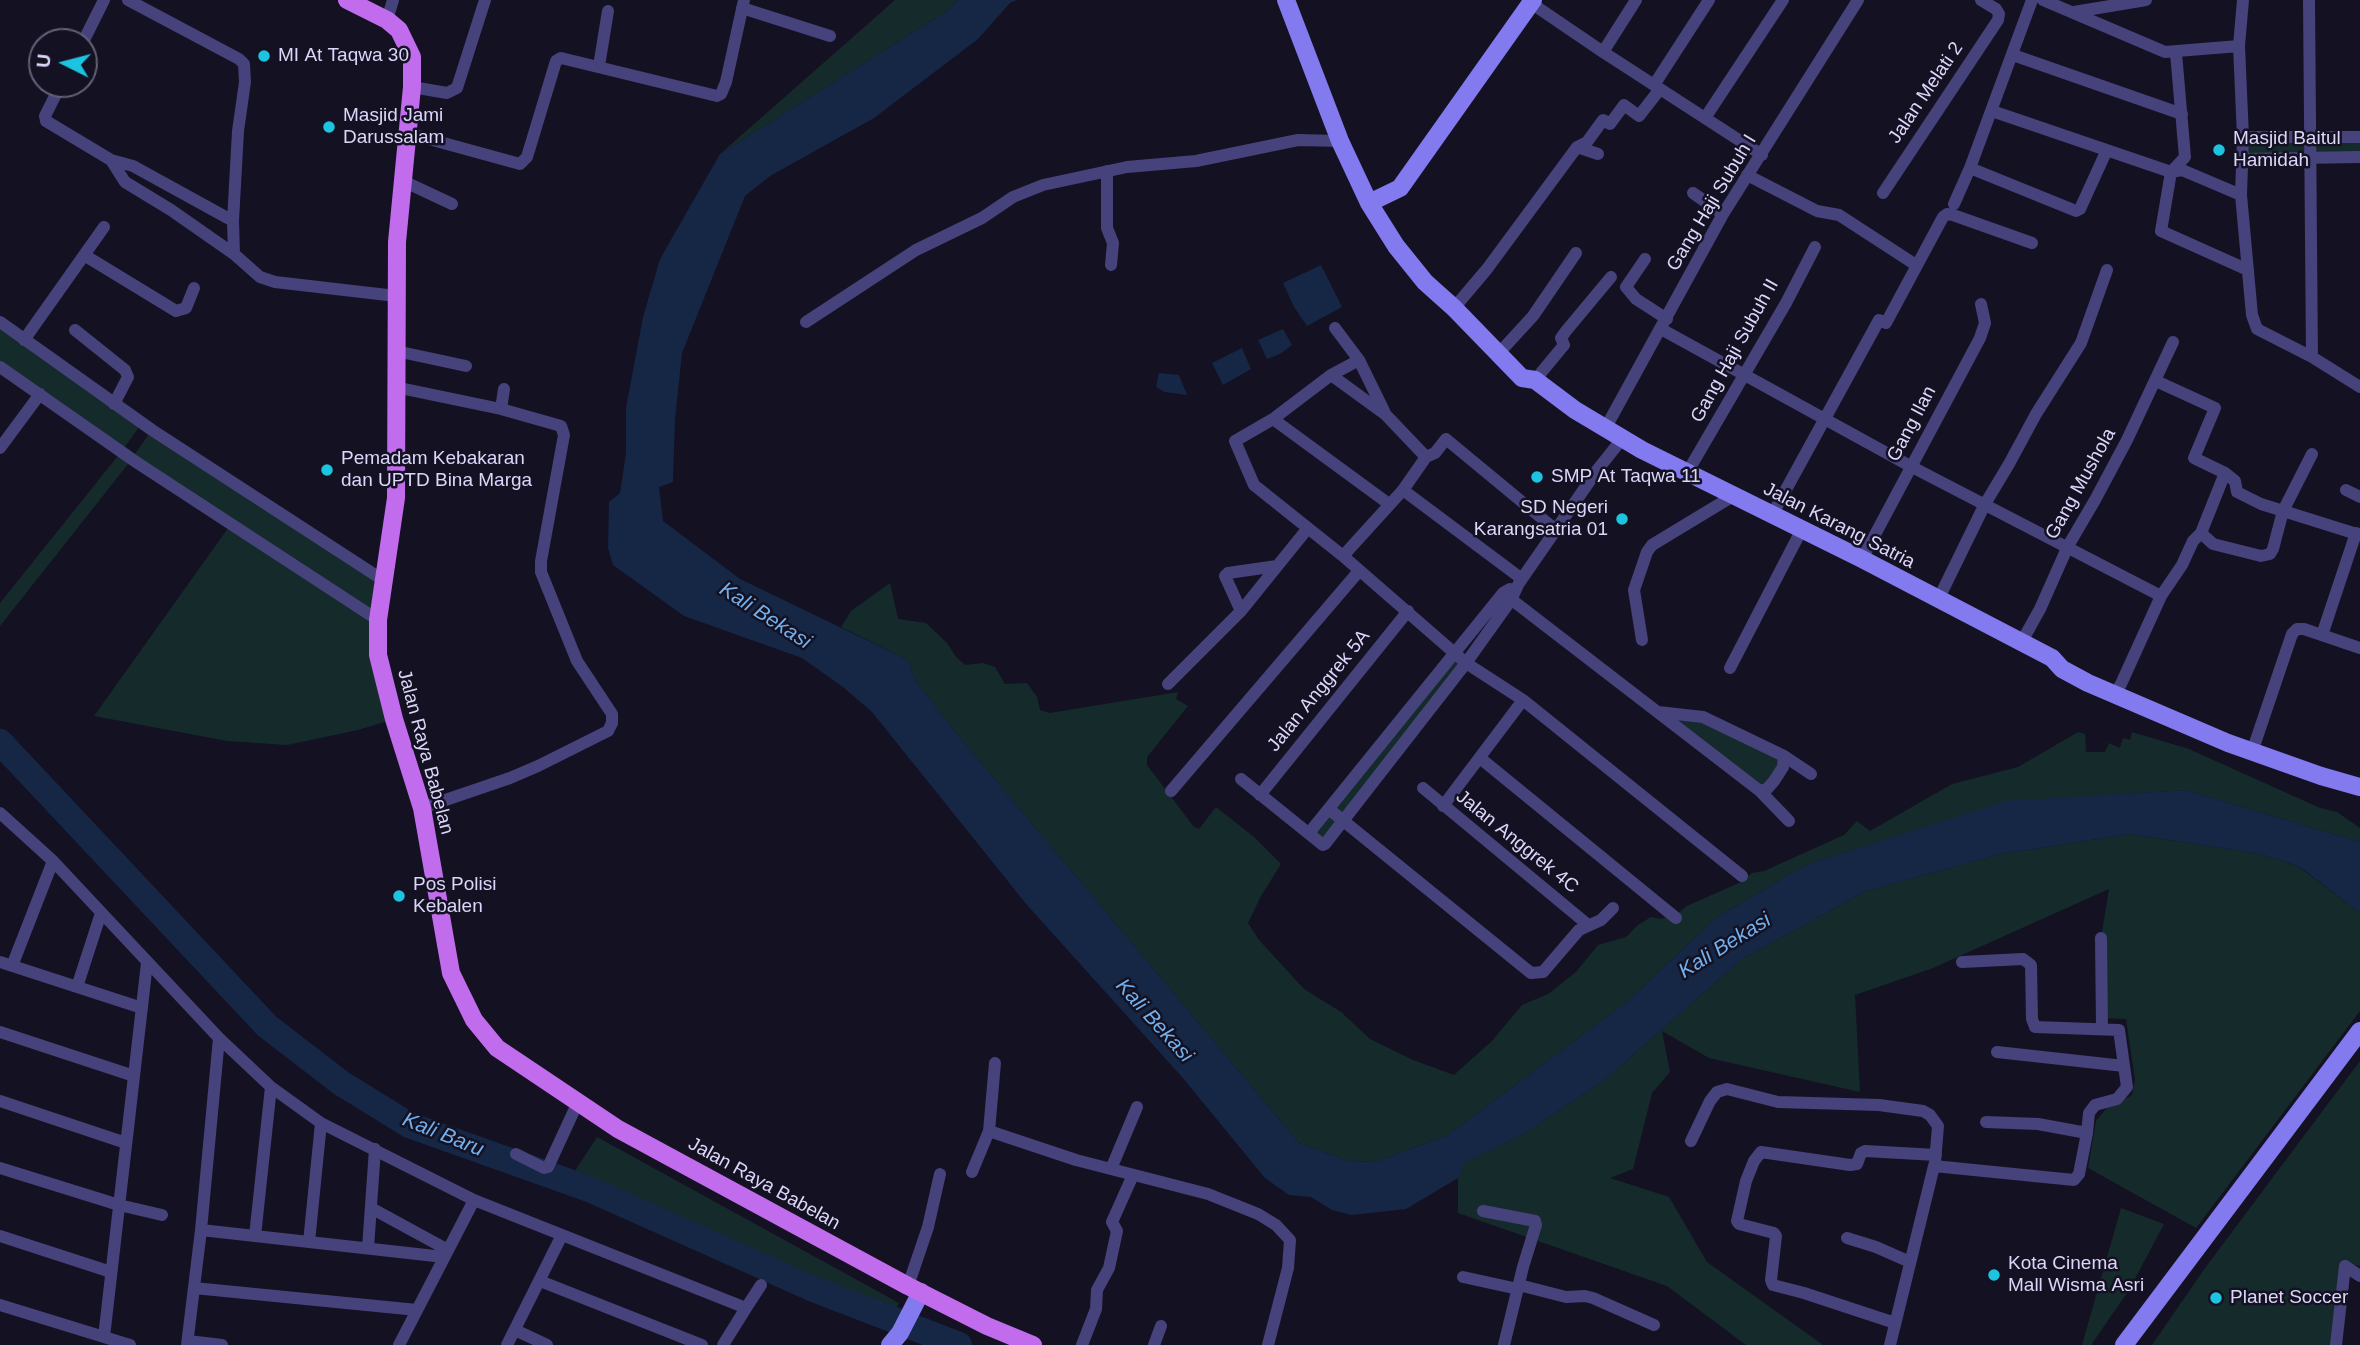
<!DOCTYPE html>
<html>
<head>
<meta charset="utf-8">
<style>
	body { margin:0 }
	#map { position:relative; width:2360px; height:1345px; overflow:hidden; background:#141122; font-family:Helvetica,sans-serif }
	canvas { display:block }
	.north { position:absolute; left:28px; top:28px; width:70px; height:70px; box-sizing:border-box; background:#141122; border:2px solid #646078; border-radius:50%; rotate:276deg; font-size:19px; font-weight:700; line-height:28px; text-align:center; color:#dcd7fa }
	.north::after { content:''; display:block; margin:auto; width:24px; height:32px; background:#1dc4e0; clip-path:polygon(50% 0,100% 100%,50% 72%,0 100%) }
</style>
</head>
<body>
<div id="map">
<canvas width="2360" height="1345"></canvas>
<div class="north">U</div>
</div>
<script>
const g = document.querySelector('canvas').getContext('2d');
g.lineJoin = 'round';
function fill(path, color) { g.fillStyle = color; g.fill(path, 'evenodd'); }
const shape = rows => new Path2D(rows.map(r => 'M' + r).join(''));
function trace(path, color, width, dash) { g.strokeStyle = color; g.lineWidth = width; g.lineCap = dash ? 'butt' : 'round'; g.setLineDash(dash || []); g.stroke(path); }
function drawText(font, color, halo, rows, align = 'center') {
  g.font = font + ' Helvetica,sans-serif'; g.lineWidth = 5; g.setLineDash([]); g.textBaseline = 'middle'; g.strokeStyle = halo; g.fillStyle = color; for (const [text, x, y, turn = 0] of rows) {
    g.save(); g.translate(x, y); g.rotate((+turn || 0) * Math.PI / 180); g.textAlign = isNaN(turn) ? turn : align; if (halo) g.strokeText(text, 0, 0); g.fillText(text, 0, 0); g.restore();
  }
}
fill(shape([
	[895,0,958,0,947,11,720,154],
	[2243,137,2360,137,2360,157,2243,159],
	[0,322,142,423,122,451,132,458,152,430,383,580,378,620,394,719,358,730,287,745,227,741,94,716,231,524,132,459,0,626,0,603,121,452,0,367],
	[890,583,898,619,926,623,947,643,956,657,965,665,983,663,995,667,1005,684,1027,683,1037,697,1040,710,1050,713,1178,692,1176,699,1188,706,1147,757,1147,765,1194,827,1199,829,1216,807,1254,837,1281,864,1261,896,1248,923,1259,940,1304,989,1341,1012,1370,1039,1413,1060,1454,1075,1492,1041,1522,1005,1548,994,1576,972,1598,945,1626,937,1638,925,1651,917,1661,919,1678,913,1687,906,1741,882,1752,873,1764,871,1844,835,1857,821,1870,831,1952,784,2018,767,2078,732,2085,734,2086,752,2105,752,2109,743,2120,748,2123,738,2130,740,2132,732,2189,749,2320,808,2337,812,2360,828,2360,842,2185,790,2005,802,1806,865,1716,918,1627,1002,1448,1135,1375,1162,1348,1161,1299,1143,962,740,915,680,908,660,841,627,851,611],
	[1456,652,1466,663,1325,844,1309,833],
	[1658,712,1703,717,1784,756,1767,789],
	[2130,834,2261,854,2299,867,2360,913,2360,1011,2196,1228,2088,1168,2096,1121,2106,1109,2132,1095,2135,1080,2126,1019,2101,1018,2101,938,2109,889,1933,968,1855,995,1860,1092,1709,1058,1662,1031,1670,1072,1652,1093,1633,1169,1610,1178,1669,1197,1707,1262,1823,1345,1746,1345,1667,1286,1458,1213,1458,1178,1463,1163,1525,1133,1602,1082,1742,959,1866,891,2001,854],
	[2360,1061,2360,1266,2344,1263,2332,1345,2152,1345,2205,1268],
	[597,1137,899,1303,893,1314,573,1174],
	[2121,1208,2164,1224,2129,1290,2091,1345,2082,1345]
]), '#152b2b');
fill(shape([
	[958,0,1017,0,1010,3,978,39,874,118,770,176,745,196,682,353,675,419,673,482,659,487,663,521,740,579,908,660,915,680,962,740,1299,1143,1348,1161,1375,1162,1448,1135,1627,1002,1716,918,1806,865,2005,801,2185,790,2360,842,2360,913,2300,867,2261,854,2130,834,2001,854,1866,891,1742,959,1602,1082,1525,1133,1464,1163,1458,1178,1406,1209,1352,1215,1332,1210,1311,1197,1289,1195,1265,1178,1182,1077,1027,905,872,712,843,687,802,658,684,616,613,565,608,548,609,502,620,493,626,453,626,408,643,317,660,259,720,154,947,11],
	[1321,265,1342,307,1307,326,1294,307,1283,283],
	[1283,329,1292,345,1280,354,1267,359,1258,340],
	[1242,348,1251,369,1223,385,1212,363],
	[1159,373,1179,375,1187,395,1165,392,1156,387]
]), '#162746');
trace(shape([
	[0,742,267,1026,341,1083,409,1125,589,1189,811,1288,959,1345]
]), '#162746', 26);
trace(shape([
	[128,0,239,59,244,64,245,82,238,131,233,221,234,254],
	[2043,0,2165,52,2239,46],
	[2243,0,2239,46,2243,137,2241,195,2252,315,2257,329,2312,357,2360,387],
	[2309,0,2312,357],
	[1531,3,1603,52,1762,155],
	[742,8,830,36],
	[2074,12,2146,0],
	[387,20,393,0],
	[83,42,104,0],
	[1603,52,1636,0],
	[2013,55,2182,114],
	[599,66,608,11],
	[61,84,45,116,46,121,111,160],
	[1654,85,1709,0],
	[412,87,447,93,457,88,485,0],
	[1992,111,2171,172,2182,170,2241,195],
	[1705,118,1783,0],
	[407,133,520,164,527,157,556,61,561,58,717,96,721,94,726,82,744,0],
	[2243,137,2360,137],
	[1577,147,1598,154],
	[2243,159,2360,157],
	[1970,168,2076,211,2080,209,2106,152],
	[1107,171,1107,228,1113,243,1111,265],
	[2171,172,2161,231,2248,270],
	[2171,172,2185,157,2176,53],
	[1747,175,1817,211,1839,215,1916,265],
	[403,181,452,204],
	[1693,193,1723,214],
	[1883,193,1998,20,1999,14,1996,9,1981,0],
	[1954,204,1970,168,2032,0],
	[233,221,133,166,111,160,125,182,171,210,234,254,260,277,275,282,396,296],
	[84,255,176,311,186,308,194,288],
	[1645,259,1626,287,1636,299,1667,319],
	[1454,308,1487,269,1577,147,1587,142,1603,120,1610,124,1624,105,1639,116,1660,89],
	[0,322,152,430,383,580],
	[806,322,916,250,982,218,1013,197,1043,185,1127,167,1196,161,1298,140,1340,141],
	[1335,328,1359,360,1384,411],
	[1661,329,1912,467,2161,596],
	[75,330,125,370,128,377,114,404],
	[24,340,104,227],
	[396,351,466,366],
	[1499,353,1533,316,1576,253],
	[1359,360,1331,375,1273,419,1235,441,1254,485,1343,556,1466,663,1523,700,1742,876],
	[0,367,136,462,378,620],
	[1331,375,1386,415,1426,457],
	[1535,380,1564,345,1561,338,1566,331,1611,277],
	[395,387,501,409,561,426,564,435,541,561,541,572,577,661,612,714,612,723,608,731,538,766,510,778,422,808],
	[501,409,504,389],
	[1273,419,1389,504],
	[1605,429,1723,214,1858,0],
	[0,448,40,394],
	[1687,473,1786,303,1815,247],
	[2225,473,2235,481,2237,492,2261,504,2360,535],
	[1403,490,1522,579],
	[2346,490,2360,497],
	[1772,515,1879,320,1886,323,1943,217,1947,214,1953,215,2032,243],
	[2201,533,2213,544,2261,556,2270,554,2273,549,2283,511,2312,454],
	[1343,556,1403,490,1426,457,1435,453,1446,439,1556,530],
	[1862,559,1980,338,1985,323,1981,304],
	[1503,593,1760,791,1789,821],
	[1938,600,1985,504,2009,464,2036,414,2081,343,2107,270],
	[1241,611,1225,576,1228,573,1277,566],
	[2322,635,2356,533],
	[1642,640,1634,590,1647,552,1652,545,1733,496],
	[2021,643,2040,609,2068,546,2095,500,2127,440,2173,342],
	[1730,668,1802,529],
	[1168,684,1241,611,1308,528],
	[2114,695,2121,684,2161,596,2182,565,2193,541,2201,533,2225,473,2194,458,2215,408,2156,381],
	[1658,712,1703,717,1784,756,1783,767,1774,781,1767,789,1760,791],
	[2252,752,2292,634,2297,629,2304,629,2360,648],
	[1784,756,1811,774],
	[1480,758,1676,918],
	[1241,779,1323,845,1325,844,1466,663,1511,600,1519,583,1598,469,1622,439],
	[1423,788,1587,924],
	[1171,791,1359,571],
	[1260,795,1408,611],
	[1443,806,1523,700],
	[1330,810,1531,973,1543,972,1579,930,1601,920,1613,908],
	[0,813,53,861,219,1038,271,1087,321,1123,474,1200,746,1308,723,1345],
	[1309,833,1503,593,1510,589],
	[2101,938,2102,1028],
	[0,962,142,1008],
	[12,966,53,861],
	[77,987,101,913],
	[0,1032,134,1076],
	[1997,1052,2124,1066],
	[0,1101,126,1143],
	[1986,1122,2038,1124,2087,1133],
	[989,1131,1076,1160,1208,1194,1258,1214,1276,1225,1290,1240,1288,1268,1268,1345],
	[1691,1141,1710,1101,1717,1092,1727,1089,1778,1102,1879,1105,1923,1111,1930,1115,1938,1126,1935,1162],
	[516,1154,544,1168,548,1167,578,1102],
	[0,1168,119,1205,162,1215],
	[1111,1169,1137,1107],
	[972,1172,989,1131,995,1063],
	[371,1208,448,1250],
	[1483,1211,1535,1221,1536,1225,1523,1267,1504,1345],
	[201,1230,444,1257],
	[0,1236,111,1272],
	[255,1236,271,1087],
	[1847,1238,1876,1247,1910,1262],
	[309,1242,321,1123],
	[368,1248,375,1149],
	[1463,1277,1518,1289],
	[540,1281,702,1345],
	[1519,1285,1566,1297,1585,1296,1593,1298,1654,1325],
	[908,1286,928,1227,940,1174],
	[194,1288,417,1310],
	[0,1305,130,1345],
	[746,1308,761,1285],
	[1895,1323,1804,1293,1773,1285,1771,1280,1776,1236,1774,1233,1739,1224,1737,1221,1746,1181,1754,1161,1761,1152,1850,1165,1857,1164,1861,1153,1865,1151,1936,1155],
	[515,1330,547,1345],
	[104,1337,147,963],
	[188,1341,222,1345],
	[187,1345,201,1230,219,1038],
	[399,1345,474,1200],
	[507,1345,562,1235],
	[1082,1345,1096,1309,1097,1290,1109,1268,1117,1231,1112,1222,1133,1175],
	[1154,1345,1161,1326],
	[1890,1345,1934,1166,2074,1180,2079,1174,2087,1133,2089,1113,2095,1105,2117,1099,2127,1087,2119,1030,2035,1027,2032,1019,2031,965,2023,959,1962,962],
	[2336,1345,2345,1266,2360,1276]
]), '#46427b', 12);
trace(shape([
	[1286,0,1340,141,1369,203,1396,246,1425,282,1454,308,1522,378,1535,380,1575,410,1642,450,1862,559,2052,658,2062,669,2088,683,2228,743,2321,776,2360,787],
	[1369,203,1400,188,1533,0],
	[890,1345,900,1333,921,1292],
	[2124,1345,2360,1031]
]), '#827aee', 18);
trace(shape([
	[347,0,387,20,399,30,412,57,412,87,397,242,396,498,378,620,378,655,394,719,422,808,451,973,474,1020,497,1048,618,1129,908,1286,987,1326,1033,1345]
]), '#c16cec', 18);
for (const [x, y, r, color] of [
	[264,56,7,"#1dc4e0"],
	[329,127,7,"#1dc4e0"],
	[2219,150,7,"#1dc4e0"],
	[327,470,7,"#1dc4e0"],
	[1537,477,7,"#1dc4e0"],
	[1622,519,7,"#1dc4e0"],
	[399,896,7,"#1dc4e0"],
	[1994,1275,7,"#1dc4e0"],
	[2216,1298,7,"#1dc4e0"]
]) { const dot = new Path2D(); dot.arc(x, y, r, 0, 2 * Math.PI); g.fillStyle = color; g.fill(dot); trace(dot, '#141122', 2.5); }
drawText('19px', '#dcd7fa', '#141122', [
	["MI At Taqwa 30",278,56],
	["Masjid Jami",343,116],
	["Darussalam",343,138],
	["Masjid Baitul",2233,139],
	["Hamidah",2233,161],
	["Pemadam Kebakaran",341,459],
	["dan UPTD Bina Marga",341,481],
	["SMP At Taqwa 11",1551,477],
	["SD Negeri",1608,508,"right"],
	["Karangsatria 01",1608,530,"right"],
	["Pos Polisi",413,885],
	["Kebalen",413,907],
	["Kota Cinema",2008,1264],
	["Mall Wisma Asri",2008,1286],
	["Planet Soccer",2230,1298]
], 'left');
drawText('19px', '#dcd7fa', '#141122', [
	["Jalan Melati 2",1926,93,-56],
	["Gang Haji Subuh I",1712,203,-59],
	["Gang Haji Subuh II",1735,351,-61],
	["Gang Ilan",1912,424,-62],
	["Gang Mushola",2081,484,-61],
	["Jalan Karang Satria",1839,526,27],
	["Jalan Anggrek 5A",1319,691,-51],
	["Jalan Raya Babelan",425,752,75],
	["Jalan Anggrek 4C",1517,842,39],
	["Jalan Raya Babelan",764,1184,29]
]);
drawText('italic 21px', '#72afed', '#141122', [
	["Kali Bekasi",765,616,33],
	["Kali Bekasi",1725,946,-32],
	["Kali Bekasi",1154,1021,48],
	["Kali Baru",443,1135,22]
]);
</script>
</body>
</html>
